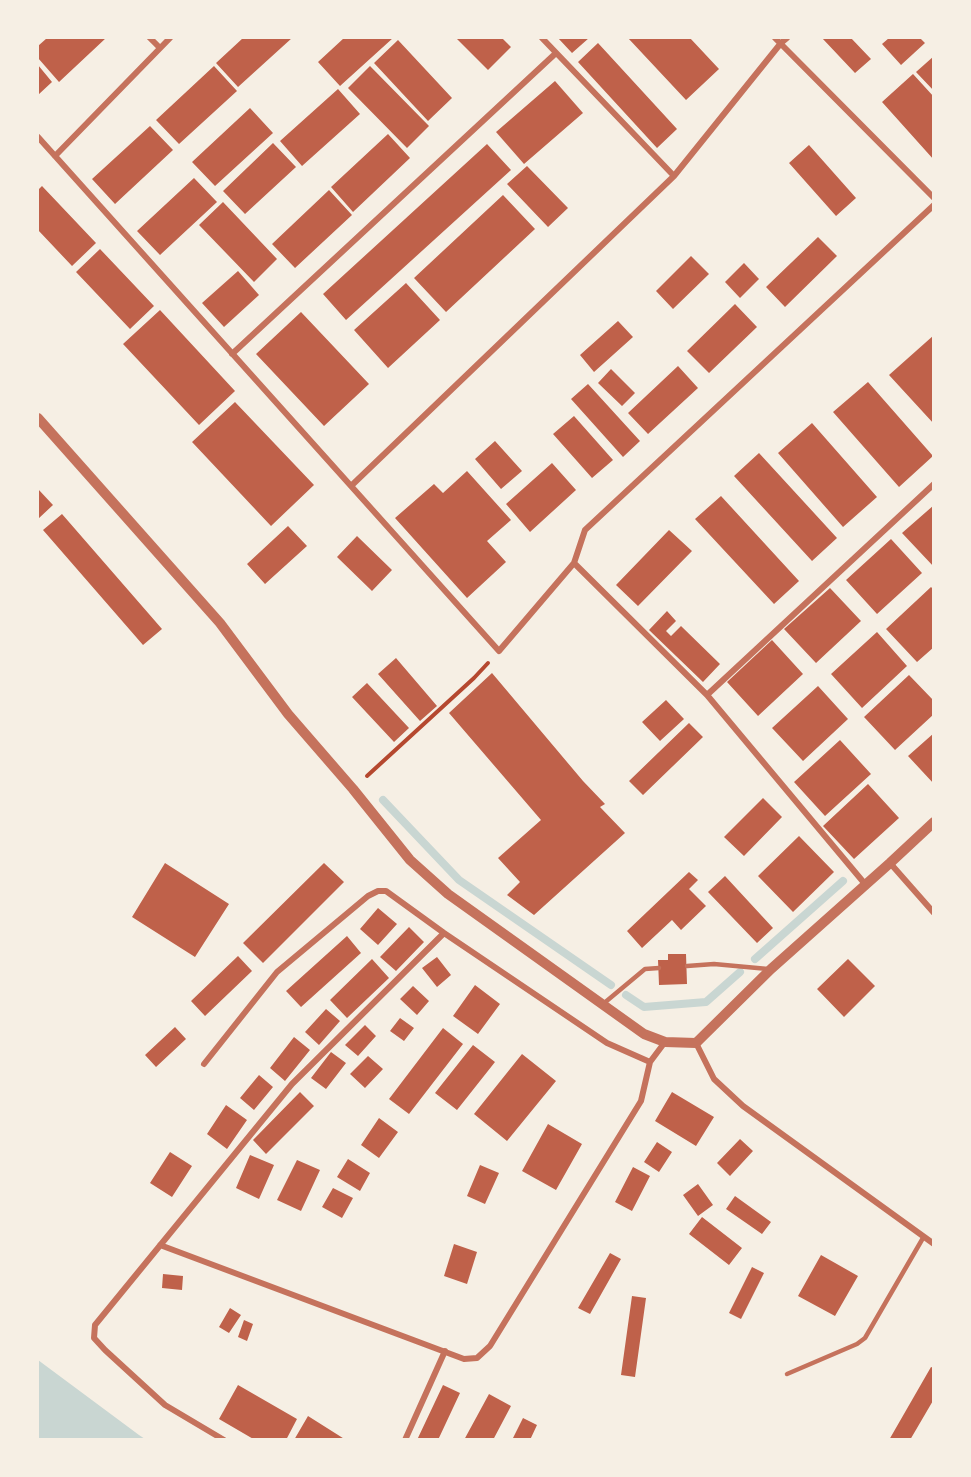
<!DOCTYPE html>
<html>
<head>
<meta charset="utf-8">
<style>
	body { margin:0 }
	#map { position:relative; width:971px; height:1477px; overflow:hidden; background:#f6efe4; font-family:"Space Grotesk",sans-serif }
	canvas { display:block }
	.frame { position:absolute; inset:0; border:39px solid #f6efe4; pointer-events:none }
</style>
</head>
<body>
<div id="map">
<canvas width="971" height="1477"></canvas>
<div class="frame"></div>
</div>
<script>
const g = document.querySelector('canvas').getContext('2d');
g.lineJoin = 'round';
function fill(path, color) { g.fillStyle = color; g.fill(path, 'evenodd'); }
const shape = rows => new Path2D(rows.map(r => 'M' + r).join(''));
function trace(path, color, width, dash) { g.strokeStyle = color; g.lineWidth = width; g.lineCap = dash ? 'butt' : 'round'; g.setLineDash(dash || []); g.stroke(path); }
fill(shape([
	[38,1360,139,1435,145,1439,38,1439]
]), '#c9d6d2');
trace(shape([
	[383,800,459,880,611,985],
	[755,959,843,881],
	[626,995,644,1007,706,1002,740,972]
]), '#c9d6d2', 8);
fill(shape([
	[47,38,106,38,59,82,38,58,38,46],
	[243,38,292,38,238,87,216,63],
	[344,38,393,38,340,86,318,62],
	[456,38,502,38,511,47,488,70],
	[558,38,589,38,572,53],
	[628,38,690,38,719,69,686,100],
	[822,38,851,38,871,59,855,73],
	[889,38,920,38,925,43,901,65,882,44],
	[398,40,452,98,428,121,374,63],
	[598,43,677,129,657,148,578,62],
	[934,56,934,91,916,72],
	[38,65,52,82,38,95],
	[214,66,237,91,179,144,156,120],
	[370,66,429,126,407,148,348,88],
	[913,74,934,97,934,160,882,102],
	[555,81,583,113,524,164,496,132],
	[338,89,360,114,302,166,280,141],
	[250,108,273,133,215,186,192,162],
	[150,126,173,150,115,204,92,179],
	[388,134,410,158,353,212,331,187],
	[273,143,296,167,245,214,223,191],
	[487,144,511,170,346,320,323,294],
	[809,145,856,198,836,216,789,163],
	[527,166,568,208,548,227,507,184],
	[194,178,217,202,160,255,137,231],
	[42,186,96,243,72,266,38,230,38,190],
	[329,190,352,215,295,268,272,244],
	[503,195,535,229,446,312,414,278],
	[223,202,277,259,254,282,199,225],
	[818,237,837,256,785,307,766,287],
	[100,249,154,306,130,329,76,272],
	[691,256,709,274,673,309,656,291],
	[744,263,759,279,740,298,725,282],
	[238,271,259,295,224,327,202,303],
	[406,283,440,320,388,368,354,330],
	[735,304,757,327,709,373,687,351],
	[160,310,235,391,199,425,123,344],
	[301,312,369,384,324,426,256,354],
	[618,321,633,337,594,372,580,355],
	[934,335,934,424,889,375],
	[678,366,698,388,648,434,628,413],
	[611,369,635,393,622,406,598,383],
	[868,382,933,456,899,487,833,412],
	[588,384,640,441,623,457,571,399],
	[235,402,314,485,271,526,192,442],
	[574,416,613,460,592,478,553,434],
	[812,423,877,497,843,527,778,453],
	[495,441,522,471,501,489,475,459],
	[759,453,837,538,812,561,734,476],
	[552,463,576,490,530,532,506,504],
	[467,471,511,520,487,541,506,562,467,598,395,518,434,484,443,493],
	[38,489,53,505,38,519],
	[721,496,799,581,774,604,695,519],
	[934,505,934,567,902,533],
	[62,514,162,629,143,645,43,530],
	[288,526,307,546,265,584,247,564],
	[669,530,692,551,638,606,616,585],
	[357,536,392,570,372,591,337,557],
	[891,539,922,573,877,614,846,580],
	[931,587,934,590,934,647,917,662,886,629],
	[830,588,861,621,816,663,784,629],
	[667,611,676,621,666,631,671,636,681,626,720,664,703,682,649,630],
	[877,632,907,666,862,708,831,674],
	[772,640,803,674,758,716,727,682],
	[396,658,437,706,420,721,378,674],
	[492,673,583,781,605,804,600,807,625,833,534,915,507,895,520,882,498,858,541,820,449,713],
	[909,675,934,701,934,714,895,750,864,717],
	[367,683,409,728,394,742,352,697],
	[818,686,848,719,803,761,772,728],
	[666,700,684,719,660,741,642,722],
	[689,723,703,737,643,795,629,781],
	[934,733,934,784,908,756],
	[840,740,871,774,825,816,794,782],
	[868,784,899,818,854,859,823,826],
	[763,798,782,817,744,856,724,837],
	[799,836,834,872,793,912,758,876],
	[165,863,229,904,195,957,132,917],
	[324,863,344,882,263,963,243,943],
	[689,872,698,880,689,889,706,906,681,930,672,920,642,948,627,931],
	[725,876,773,928,757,943,708,892],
	[378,908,397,924,378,945,360,929],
	[409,927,424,942,396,971,380,957],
	[347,936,361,953,301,1007,286,991],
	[668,954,686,954,687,984,659,985,658,960,668,960],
	[238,956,252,971,205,1016,191,1001],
	[437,957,451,975,437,987,422,968],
	[372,959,389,978,347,1018,330,1000],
	[848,959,875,986,844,1017,817,989],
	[475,985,500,1004,478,1034,453,1016],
	[413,986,429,1001,417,1015,400,999],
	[326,1009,340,1021,319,1045,305,1032],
	[400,1018,414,1028,404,1041,390,1031],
	[365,1025,376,1036,358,1056,345,1045],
	[175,1027,186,1039,156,1067,145,1055],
	[443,1028,463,1044,409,1114,389,1099],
	[294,1037,310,1050,285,1081,270,1068],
	[473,1045,495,1062,457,1110,435,1093],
	[331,1052,346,1063,326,1089,311,1078],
	[522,1054,556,1081,507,1141,474,1114],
	[368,1056,383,1069,365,1088,350,1074],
	[259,1075,273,1087,254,1110,240,1098],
	[300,1092,314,1106,266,1154,253,1140],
	[672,1092,714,1117,696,1146,655,1121],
	[226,1105,247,1120,227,1149,207,1134],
	[379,1118,398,1132,379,1158,361,1145],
	[548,1124,582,1144,556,1190,522,1171],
	[740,1139,753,1151,730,1176,717,1163],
	[657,1142,672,1152,659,1172,644,1162],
	[170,1152,192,1166,172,1197,150,1183],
	[250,1155,274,1165,259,1199,236,1188],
	[348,1159,370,1173,360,1191,337,1177],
	[297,1160,320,1170,301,1211,277,1200],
	[480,1165,499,1173,485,1204,467,1196],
	[633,1167,650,1176,632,1211,615,1202],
	[698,1184,713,1205,698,1216,683,1195],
	[333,1188,353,1198,342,1218,322,1207],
	[735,1196,771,1222,762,1234,726,1209],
	[702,1217,742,1248,729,1265,689,1234],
	[454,1244,477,1252,467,1284,444,1276],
	[610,1253,621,1259,590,1314,578,1308],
	[821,1255,858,1276,835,1316,798,1296],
	[752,1267,764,1273,741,1319,729,1313],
	[163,1274,183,1276,182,1290,162,1288],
	[632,1296,646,1298,635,1377,621,1375],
	[230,1308,241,1315,229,1333,219,1327],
	[244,1320,253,1324,247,1341,238,1337],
	[931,1367,934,1368,934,1399,910,1440,889,1440],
	[238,1385,297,1419,286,1440,255,1440,219,1419],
	[443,1385,460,1393,438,1440,417,1440],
	[489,1394,511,1406,493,1440,464,1440],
	[308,1416,346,1440,294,1440],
	[523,1418,537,1425,530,1440,512,1440]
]), '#bf614a');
trace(shape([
	[367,776,474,678,488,663]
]), '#b5482f', 4);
trace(shape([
	[687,966,714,964,768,969],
	[603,1004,645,969,659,968],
	[787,1374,857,1344,865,1338,923,1238]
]), '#c5725c', 4.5);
trace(shape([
	[150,38,159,47],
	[542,38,674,176],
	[775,38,934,198],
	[38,137,499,651,574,563,707,695,865,884],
	[55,156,170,38],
	[232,354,556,53],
	[351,486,674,176,781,43,787,38],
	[574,563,585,530,934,205],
	[707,695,934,484],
	[890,863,934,913],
	[696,1043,714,1079,743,1106,934,1244],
	[204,1064,277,972,368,896,378,891,386,891,444,933,607,1043,650,1062],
	[160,1245,464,1359,477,1358,490,1346,641,1101,650,1062,665,1042],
	[224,1440,165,1405,105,1350,94,1338,95,1325,292,1084,444,933],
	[405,1440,445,1351]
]), '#c5725c', 6);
trace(shape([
	[38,418,220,623,288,714,353,789,410,860,448,894,644,1034,665,1042,696,1043,771,969,890,863,934,822]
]), '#c5725c', 10);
</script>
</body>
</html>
